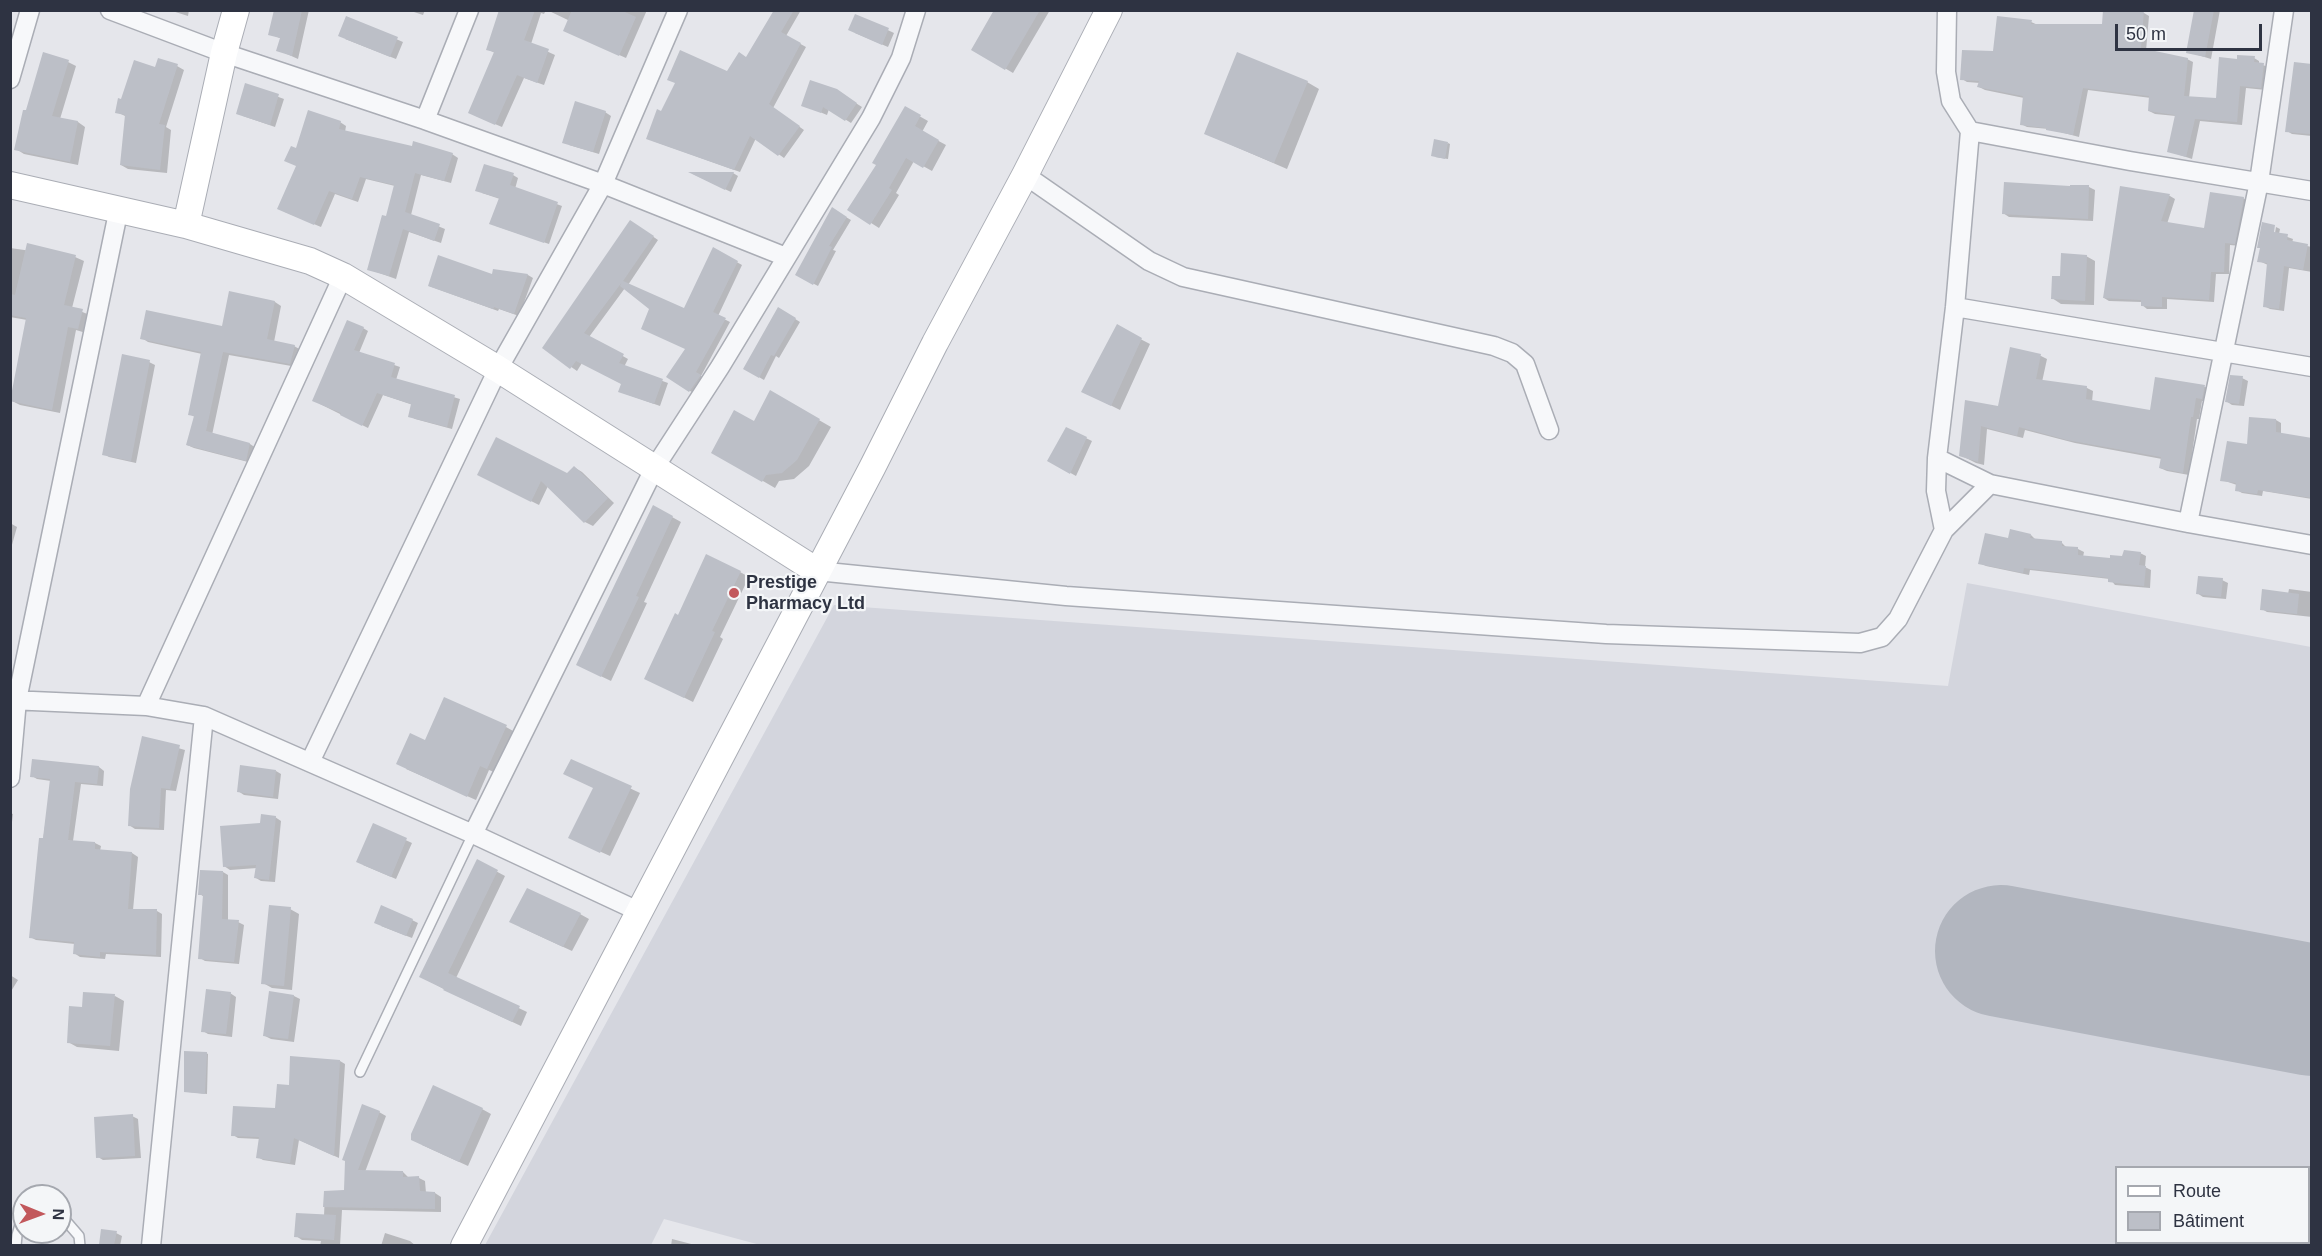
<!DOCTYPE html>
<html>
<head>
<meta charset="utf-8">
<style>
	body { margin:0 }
	#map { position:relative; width:2322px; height:1256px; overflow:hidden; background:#e5e6eb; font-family:Helvetica,sans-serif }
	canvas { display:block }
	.frame { position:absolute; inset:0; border:12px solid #2e3342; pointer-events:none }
	.legend { position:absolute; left:2115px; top:1166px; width:195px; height:78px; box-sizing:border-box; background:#f4f6f8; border:2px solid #a5a8af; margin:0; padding:8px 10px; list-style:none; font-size:18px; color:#2e3342 }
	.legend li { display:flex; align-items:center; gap:12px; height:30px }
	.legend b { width:30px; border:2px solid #a5a8af }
	.north { position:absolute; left:12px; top:1184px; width:60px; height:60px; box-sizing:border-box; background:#f4f6f8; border:2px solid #a5a8af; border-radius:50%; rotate:91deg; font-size:16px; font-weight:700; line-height:24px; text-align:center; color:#2e3342 }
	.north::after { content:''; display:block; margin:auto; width:21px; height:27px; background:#c2585c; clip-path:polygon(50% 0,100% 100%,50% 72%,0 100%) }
	.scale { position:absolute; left:2115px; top:24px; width:147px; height:27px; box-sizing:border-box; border:3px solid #2e3342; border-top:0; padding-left:8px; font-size:18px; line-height:21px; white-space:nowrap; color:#2e3342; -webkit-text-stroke:4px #f4f6f8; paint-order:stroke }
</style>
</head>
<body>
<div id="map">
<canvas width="2322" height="1256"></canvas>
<div class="frame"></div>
<ul class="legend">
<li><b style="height:8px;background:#fff"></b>Route</li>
<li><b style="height:16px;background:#bcbfc7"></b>Bâtiment</li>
</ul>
<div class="north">N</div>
<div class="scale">50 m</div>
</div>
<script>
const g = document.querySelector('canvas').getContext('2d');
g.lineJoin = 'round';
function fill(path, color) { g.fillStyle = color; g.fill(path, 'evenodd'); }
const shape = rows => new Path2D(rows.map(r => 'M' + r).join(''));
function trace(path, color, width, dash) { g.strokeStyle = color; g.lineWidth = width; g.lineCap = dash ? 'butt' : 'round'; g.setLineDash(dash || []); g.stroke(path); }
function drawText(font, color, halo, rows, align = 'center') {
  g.font = font + ' Helvetica,sans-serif'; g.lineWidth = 4.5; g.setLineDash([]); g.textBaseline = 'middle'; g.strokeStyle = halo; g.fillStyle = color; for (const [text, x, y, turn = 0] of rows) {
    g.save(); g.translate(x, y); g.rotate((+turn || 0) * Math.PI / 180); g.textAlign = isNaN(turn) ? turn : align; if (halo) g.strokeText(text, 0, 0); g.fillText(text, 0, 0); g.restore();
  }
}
fill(shape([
	[1967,583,2311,647,2311,1245,764,1246,664,1219,651,1245,485,1245,834,605,1948,686],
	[2116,1168,2308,1168,2308,1242,2116,1242]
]), '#d3d5dd');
fill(shape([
	[169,10,189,10,188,16],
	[275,10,309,10,298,59,278,50,282,39,270,34],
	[408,10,425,10,423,15],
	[501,10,546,10,544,14,541,13,531,44,555,55,544,85,524,78,502,127,476,116,495,53,487,49],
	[547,10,647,10,626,58,572,34,570,21],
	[776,10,801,10,786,36,806,47,773,108,804,130,784,158,756,138,740,172,653,141,662,113,747,59],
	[995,10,1050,10,1013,73,973,49],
	[2195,10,2220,10,2211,59,2188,52],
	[2117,11,2144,13,2149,16,2146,51,2187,59,2193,62,2189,98,2217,100,2238,61,2254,58,2259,61,2259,64,2269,67,2266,90,2246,88,2242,125,2200,121,2192,159,2168,151,2176,116,2155,114,2149,111,2151,98,2088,90,2079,137,2049,129,2027,127,2021,124,2024,98,1985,90,1979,87,1980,83,1967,82,1962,79,2031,22,2038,25,2103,25],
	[856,15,894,33,888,47,855,33],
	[347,18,403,42,396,59,345,39],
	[68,62,76,66,60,119,78,122,85,127,78,165,24,154,16,149,27,112],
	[2312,65,2312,136,2292,134,2287,131],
	[177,66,184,70,166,127,171,130,167,173,128,169,121,165,127,117,117,112,156,69],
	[1307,82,1319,89,1287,169,1206,134],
	[246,85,284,99,275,127,243,116],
	[843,95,862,107,851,123,829,109,827,115,803,105],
	[905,108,928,121,922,132,946,145,932,171,914,161,896,193,899,195,879,228,849,209,878,164],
	[605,112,611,116,599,154,569,145],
	[340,122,346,126,345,132,413,148,452,154,458,158,451,183,421,175,411,215,445,229,441,243,409,232,396,279,368,269,387,218,395,186,366,179,358,202,335,194,321,227,285,212,297,166,296,151],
	[1448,143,1450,144,1448,159,1435,157],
	[733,173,738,176,731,192,693,174],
	[513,175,518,178,515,189,562,206,549,244,496,226,500,199,482,193],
	[2089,187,2095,190,2093,221,2009,217,2003,213,2072,188],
	[2121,188,2170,196,2175,199,2167,224,2206,230,2243,198,2248,201,2240,246,2230,245,2229,274,2216,274,2214,302,2167,299,2167,309,2147,309,2142,305,2142,302,2109,301,2104,298],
	[832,209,851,220,833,250,836,251,818,286,797,275],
	[636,225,658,240,628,285,685,310,713,249,742,265,718,316,730,322,701,376,705,379,695,394,668,377,687,349,651,308,625,288,589,337,628,359,624,367,668,383,660,406,626,394,622,384,582,363,577,371,544,348],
	[2276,227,2280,229,2279,234,2293,239,2292,243,2312,247,2312,272,2289,268,2284,311,2270,309,2264,306,2268,265,2259,261,2274,239],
	[10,248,75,257,84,261,72,308,90,315,86,333,76,330,60,413,20,405,12,401,27,320,10,317],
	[2086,256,2095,261,2094,305,2061,304,2052,298,2062,278],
	[494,271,528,275,533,278,519,316,499,309,498,311,429,286,493,276],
	[230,292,275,302,281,306,274,342,294,346,301,350,297,367,229,355,212,435,250,444,256,448,252,463,194,448,187,445,195,417,189,414,202,354,148,342,142,338,223,327],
	[779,309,800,322,779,358,776,356,764,380,745,369],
	[1117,327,1150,344,1120,410,1092,396],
	[363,328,368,331,359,353,400,367,396,380,460,399,452,429,415,419,410,416,413,405,383,395,368,428,320,404],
	[2011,349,2041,356,2047,359,2042,382,2087,388,2093,391,2092,402,2151,412,2156,379,2205,387,2211,390,2209,402,2202,401,2199,419,2197,419,2189,475,2167,471,2160,468,2162,459,2075,443,2025,430,2023,438,1987,429,1984,465,1976,463,1960,455,1966,402,1999,408],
	[149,362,155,365,136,463,109,457,104,454],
	[2242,378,2248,381,2244,406,2232,405,2226,401],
	[770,392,831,427,809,466,794,479,779,481,775,488,713,452,755,423],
	[2250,419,2276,420,2281,423,2281,434,2312,440,2312,499,2263,491,2262,496,2242,493,2237,490,2237,485,2222,480,2249,446],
	[1067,429,1092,441,1076,476,1049,461],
	[574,467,582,472,614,503,593,526,585,522,548,486,539,505,487,479,567,475],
	[654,507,681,522,644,602,647,603,611,681,586,669],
	[10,523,17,527,10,552],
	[2031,535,2036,540,2062,543,2067,548,2078,549,2084,552,2083,557,2112,559,2140,553,2146,556,2145,567,2151,570,2150,588,2115,585,2110,579,2030,570,2029,575,1986,566,1980,563,2009,540],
	[740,572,749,577,720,637,723,639,693,702,655,683,678,617],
	[2222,580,2228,583,2226,599,2203,597,2197,593],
	[2289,589,2312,592,2312,617,2267,612,2262,609,2288,594],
	[506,727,515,732,496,773,489,770,476,800,406,769,426,742],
	[143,738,185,750,176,791,166,790,164,830,135,829,129,825],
	[572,761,640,793,610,856,579,842,594,788],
	[99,767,104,771,103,786,81,784,73,841,95,843,101,846,100,851,132,853,138,857,133,910,157,911,162,914,161,957,106,954,105,959,80,957,74,953,75,944,36,940,30,937,51,781,37,779,32,776],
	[276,771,281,774,278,799,244,795,238,791],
	[10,813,13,814,10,838],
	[275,817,281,821,275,882,261,881,256,878,257,868,230,870,224,866,262,824],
	[373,825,412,843,396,879,363,865],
	[477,861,505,876,456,978,527,1012,521,1026,453,994,429,981],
	[223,872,228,875,228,921,238,922,244,925,239,964,205,961,200,958,204,897,200,894],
	[290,909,299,914,292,990,272,988,263,983],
	[580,914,589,919,572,951,520,927],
	[412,920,418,923,412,938,381,926],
	[10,975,18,980,10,993],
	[230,993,236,997,232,1037,208,1034,203,1031],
	[271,993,294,996,300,999,294,1042,271,1039,265,1036],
	[115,996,124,1001,119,1051,77,1047,68,1042,83,1009],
	[206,1053,208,1054,207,1094,188,1092,185,1091],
	[340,1061,345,1064,339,1158,299,1140,295,1165,263,1160,258,1157,260,1139,238,1138,233,1135,277,1110,290,1086],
	[482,1109,491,1114,468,1166,422,1145],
	[379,1112,386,1116,365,1172,403,1172,409,1178,419,1178,425,1181,426,1193,435,1193,441,1197,441,1212,342,1210,340,1246,320,1246,321,1241,302,1240,296,1236,324,1216,325,1192,346,1191],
	[132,1116,138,1119,141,1158,103,1160,98,1157],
	[103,1231,116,1233,122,1236,120,1246,100,1246],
	[385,1233,410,1241,416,1246,381,1246],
	[672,1239,699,1246,671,1246]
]), '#0003');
trace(shape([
	[2001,951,2312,1010]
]), '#b2b6bf', 132);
fill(shape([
	[274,10,302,10,292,56,276,51,280,38,268,35],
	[499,10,535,10,524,40,549,49,537,83,517,75,495,125,468,113,494,52,486,50],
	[572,10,620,10,636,17,619,56,563,31],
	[774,10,794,10,781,32,801,43,769,104,800,126,778,156,750,136,734,170,646,139,657,109,661,111,675,83,667,80,680,50,727,71,739,52,746,57],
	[994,10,1040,10,1005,70,971,50],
	[2103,10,2144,10,2141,48,2188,58,2184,96,2216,98,2219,57,2237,59,2237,55,2255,56,2254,62,2264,63,2261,88,2240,86,2237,122,2195,119,2186,157,2167,152,2175,115,2148,111,2149,96,2083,88,2073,135,2046,130,2046,128,2020,125,2023,96,1977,87,1979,81,1960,80,1962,50,1993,51,1997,16,2032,20,2031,24,2102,24],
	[2194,10,2214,10,2205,57,2186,53],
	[855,14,889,28,882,45,848,30],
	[346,16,398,37,390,57,338,36],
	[43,52,69,60,52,116,78,121,70,162,14,150,23,110,26,110],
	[1237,52,1308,81,1274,163,1204,134],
	[158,58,178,64,159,124,165,125,160,170,120,165,125,115,115,113,118,98,121,99,134,60,155,67],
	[2294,62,2312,64,2310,134,2285,132],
	[810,80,837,89,857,103,845,121,823,107,821,113,801,106],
	[245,83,279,94,270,125,236,114],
	[575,101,606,111,593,152,562,143],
	[905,106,921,115,915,126,939,140,923,168,906,158,889,188,892,190,870,225,847,210,876,165,872,163],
	[308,110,341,121,339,129,412,146,413,141,453,153,444,181,415,173,405,212,440,224,434,241,403,229,389,276,367,270,382,215,386,216,394,185,360,177,352,199,329,191,314,225,277,209,296,166,284,161,291,146,296,148],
	[1434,139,1448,142,1445,159,1431,156],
	[484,164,514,173,510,185,558,202,544,243,489,224,499,198,475,191],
	[688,172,734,172,725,190],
	[2004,182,2070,186,2070,185,2089,185,2088,219,2002,214],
	[2120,186,2170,194,2161,221,2204,228,2210,192,2244,197,2235,244,2225,243,2224,272,2211,272,2209,300,2162,297,2162,307,2141,306,2141,300,2103,298],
	[832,207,847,217,829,246,832,247,813,285,795,275],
	[630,220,654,236,623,281,684,308,713,247,738,261,713,312,726,318,696,372,701,375,689,392,666,377,685,349,641,329,649,309,620,286,622,282,584,333,624,354,619,363,663,379,654,404,618,392,621,384,576,361,570,369,542,348],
	[2262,222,2275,225,2274,232,2288,234,2287,240,2308,244,2303,270,2284,266,2279,309,2263,307,2267,263,2257,262,2260,248,2257,248],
	[27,243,76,255,64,305,83,309,78,329,68,327,52,410,10,401,26,318,10,315,10,294,15,295],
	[2061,253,2087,255,2085,301,2051,299,2052,276,2060,276],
	[438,255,492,274,493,269,528,274,514,314,494,307,493,309,428,286],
	[229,291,275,301,267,339,295,345,290,364,223,352,206,431,250,443,246,461,186,445,194,416,188,415,201,352,140,339,146,310,222,326],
	[778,307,796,318,774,356,771,355,759,378,743,369],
	[347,320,364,327,354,350,395,363,391,377,455,395,447,427,408,417,411,404,377,393,362,426,340,415,341,413,312,401],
	[1117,324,1142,338,1111,406,1081,392],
	[2010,347,2041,354,2036,379,2087,386,2086,399,2150,410,2155,377,2205,385,2202,399,2196,398,2193,417,2191,417,2183,473,2159,468,2161,457,2067,440,2019,427,2017,436,1981,426,1978,462,1959,456,1965,400,1998,406],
	[122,354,150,360,131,461,102,455],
	[2230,375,2243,376,2239,404,2225,402],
	[770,390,820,419,797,460,782,473,766,475,762,482,711,453,734,410,754,421],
	[2249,417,2276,419,2276,432,2312,438,2312,498,2258,490,2257,494,2235,491,2236,483,2220,481,2227,441,2247,444],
	[1066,427,1087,437,1070,474,1047,461],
	[496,437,567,473,574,466,608,498,584,523,541,481,531,502,477,475],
	[653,505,673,516,636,596,639,597,601,677,576,665],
	[2010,529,2031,534,2030,538,2062,541,2062,546,2078,547,2078,555,2110,558,2110,555,2122,556,2124,550,2141,552,2139,565,2146,566,2144,586,2108,582,2108,578,2024,568,2023,573,1978,564,1985,533,2008,538],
	[706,554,741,571,712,631,715,632,684,698,644,679,675,613,678,615],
	[2198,576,2223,578,2221,597,2196,594],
	[2262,589,2299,594,2297,614,2260,610],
	[444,697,507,725,487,769,480,766,467,797,396,764,410,733,425,740],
	[142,736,180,745,170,789,161,788,159,828,128,826,130,789],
	[32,759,99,766,97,784,75,782,68,840,95,842,95,849,132,852,128,909,157,909,156,955,100,952,100,957,73,954,74,942,29,938,39,838,43,838,50,779,30,777],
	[571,759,632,786,600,853,568,838,593,788,563,774],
	[240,765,276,770,273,797,237,792],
	[261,814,276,816,269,880,254,878,256,865,223,867,220,826,260,823],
	[373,823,407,838,391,877,356,862],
	[477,859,498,870,448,973,520,1006,512,1022,443,990,444,989,419,977],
	[200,870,223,871,222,919,239,920,234,962,198,959,203,895,198,895],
	[527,888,581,913,563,947,509,922],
	[269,905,291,907,284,986,261,984],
	[381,905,413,919,406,936,374,923],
	[206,989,231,992,226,1034,201,1032],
	[269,991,294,995,288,1039,263,1036],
	[83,992,115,994,110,1046,67,1043,69,1006,82,1007],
	[184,1051,207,1052,205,1094,184,1092],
	[290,1056,340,1060,334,1156,294,1138,290,1163,256,1158,259,1137,231,1136,233,1106,275,1108,277,1084,289,1085],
	[433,1085,483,1108,459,1162,411,1140,411,1134],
	[362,1104,380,1111,358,1170,403,1171,403,1177,419,1176,420,1191,435,1192,435,1209,323,1207,324,1191,344,1190,345,1161,342,1160],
	[133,1114,135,1156,96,1158,94,1117],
	[296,1213,336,1215,334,1240,294,1237],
	[101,1229,117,1231,114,1245,99,1245]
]), '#bcbfc7');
const lane = shape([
	[360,1072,473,834],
	[60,1214,79,1236,80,1246],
	[16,1246,17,1235,24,1211]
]);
const street = shape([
	[110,10,224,53,425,120,603,184,786,257],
	[10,79,30,10],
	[425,120,469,10],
	[1970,131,2130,161,2312,191],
	[1025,175,1149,261,1183,277,1494,346,1512,353,1525,364,1549,430],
	[1955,307,2312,367],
	[1937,458,1990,484,2188,523,2312,545],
	[2188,523,2259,182,2284,10],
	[1944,530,1990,484],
	[817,571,1066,596,1606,634,1860,643,1882,637,1898,619,1944,530,1936,491,1937,458,1955,307,1970,131,1951,101,1946,72,1947,10],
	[10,700,146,706,204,716,473,834,638,911],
	[146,706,343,276],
	[310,762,498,369,603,184,678,10],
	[10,778,17,700,119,208],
	[473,834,655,467,720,367,871,118,901,58,916,10],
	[151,1246,204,716]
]);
const secondary = shape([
	[10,185,186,225,310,261,343,276,498,369,817,571],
	[186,225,224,53,236,10],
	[464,1246,872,468,935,343,1025,175,1109,10]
]);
trace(lane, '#aaadb5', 12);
trace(street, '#aaadb5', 21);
trace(secondary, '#aaadb5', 28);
trace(lane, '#f7f8fa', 9);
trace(street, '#f7f8fa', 18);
trace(secondary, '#fff', 26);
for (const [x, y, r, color] of [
	[734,593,6,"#c2585c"]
]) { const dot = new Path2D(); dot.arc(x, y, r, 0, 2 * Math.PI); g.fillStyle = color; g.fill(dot); trace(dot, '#f4f6f8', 2); }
drawText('bold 18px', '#2e3342', '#f4f6f8', [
	["Prestige",746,583],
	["Pharmacy Ltd",746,604]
], 'left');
</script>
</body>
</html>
